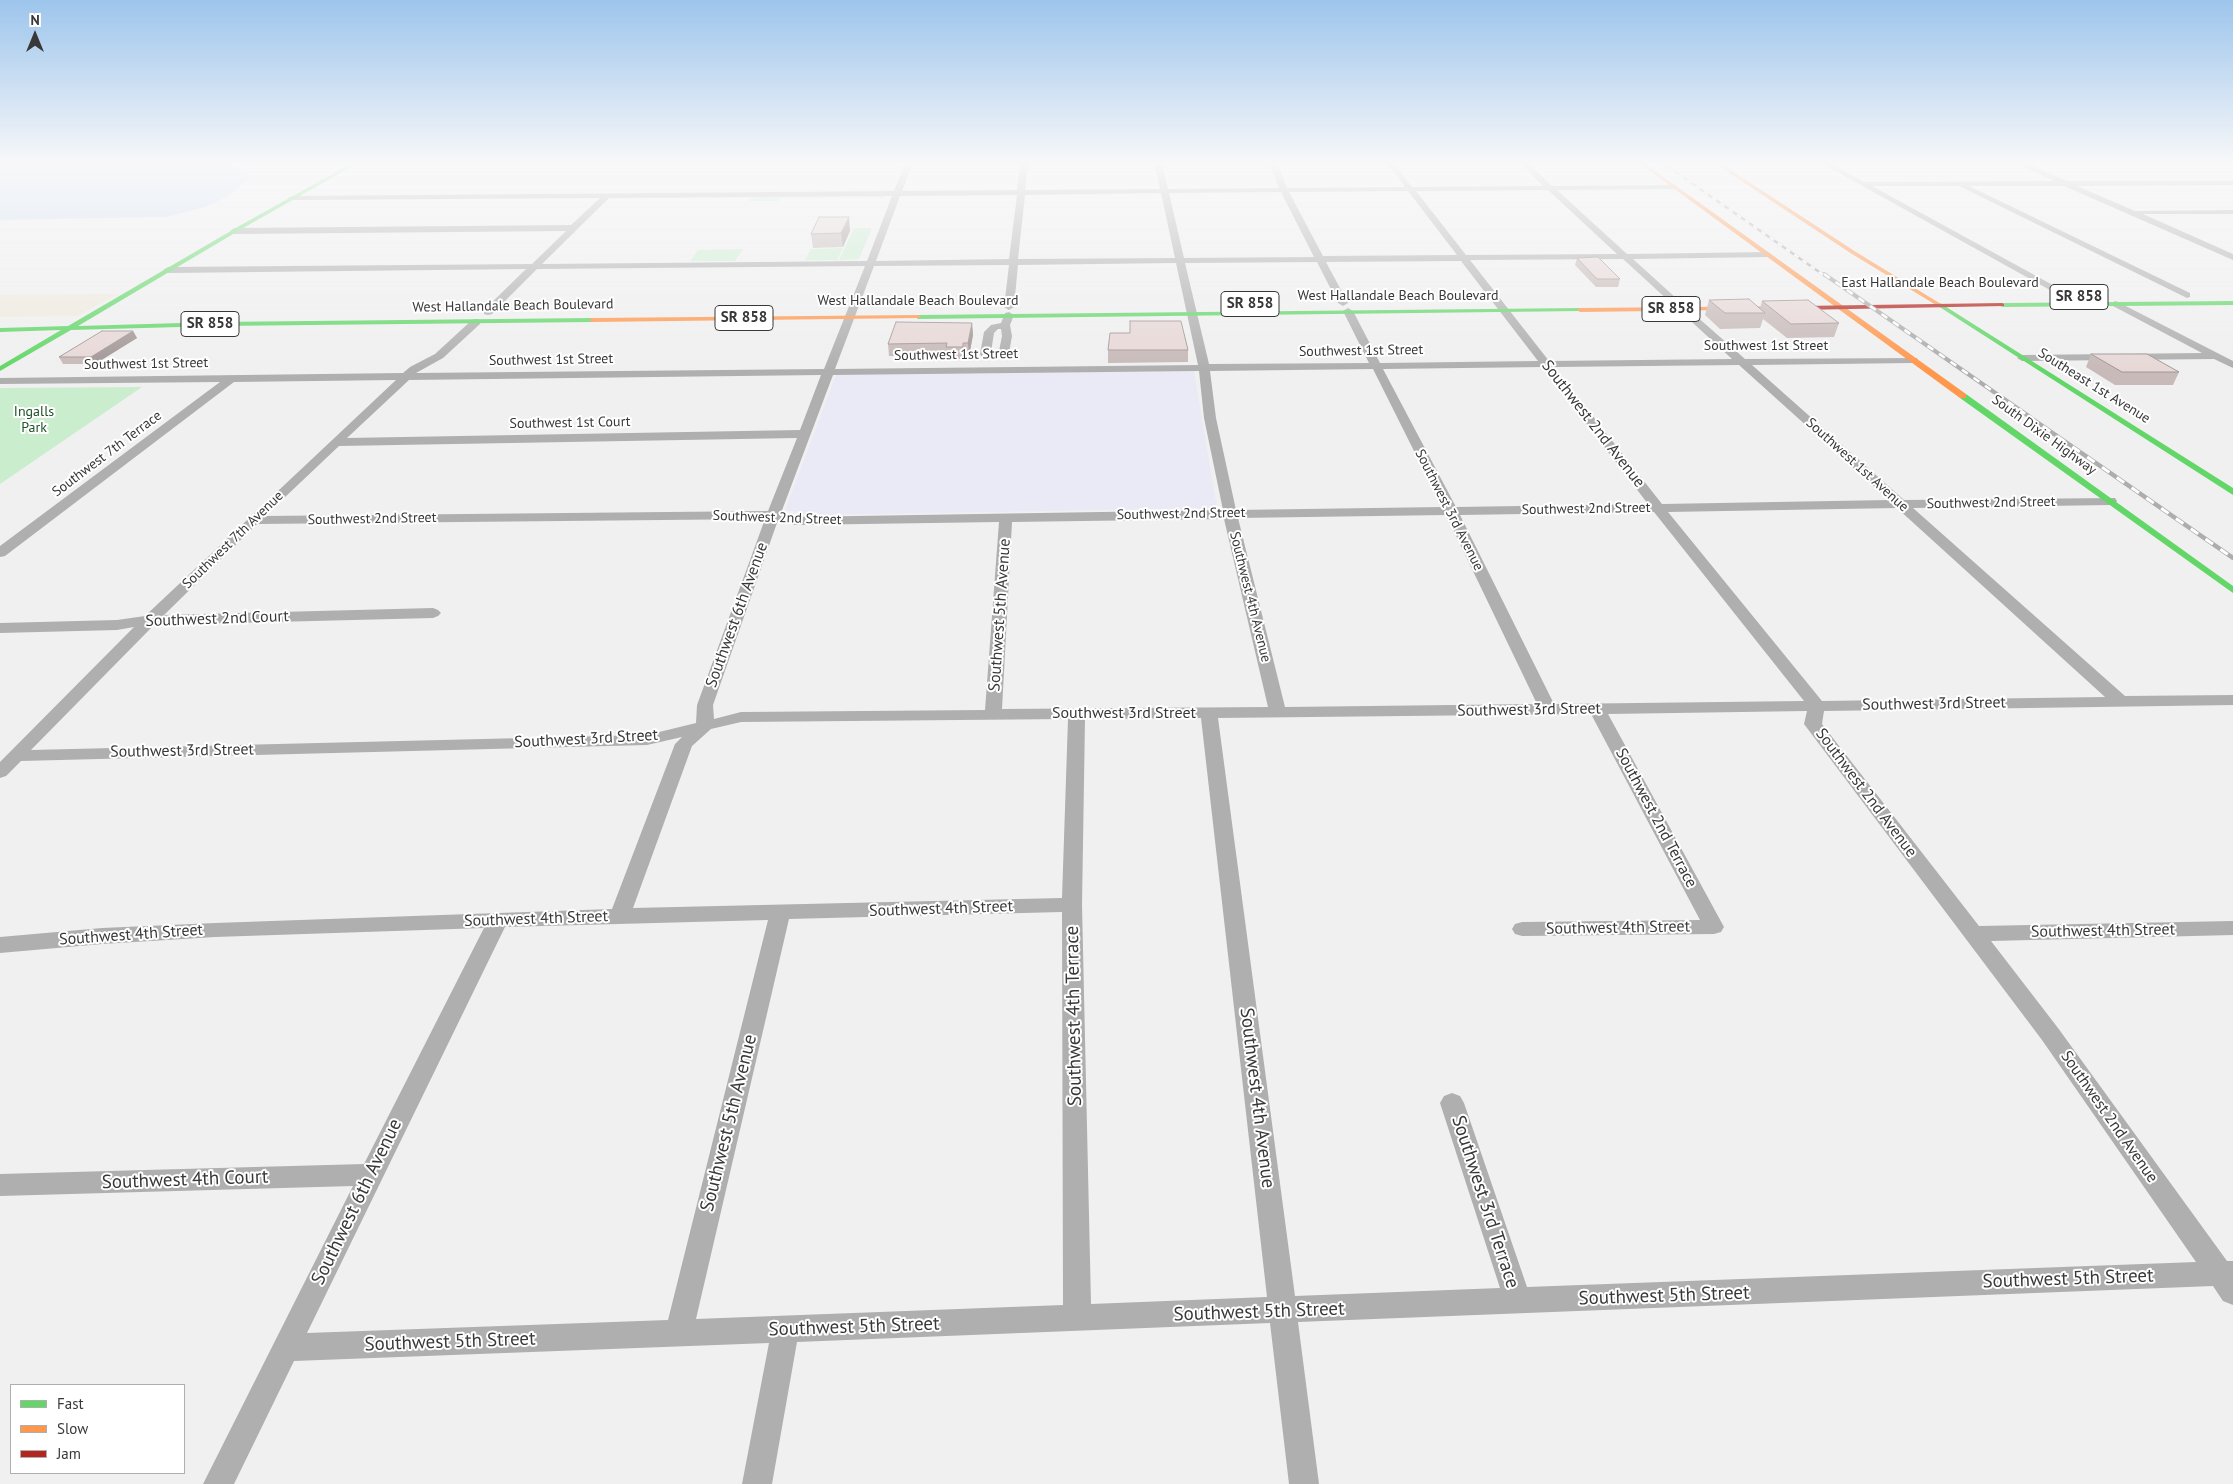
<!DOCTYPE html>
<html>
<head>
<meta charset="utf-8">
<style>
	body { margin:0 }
	#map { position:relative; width:2233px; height:1484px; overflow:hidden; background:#f0f0f1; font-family:"PT Sans",sans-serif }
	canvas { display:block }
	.legend { position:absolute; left:10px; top:1384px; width:175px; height:90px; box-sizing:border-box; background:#fff; border:1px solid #afafb0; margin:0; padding:6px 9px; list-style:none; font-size:15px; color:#383839 }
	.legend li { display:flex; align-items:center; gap:10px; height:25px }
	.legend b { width:25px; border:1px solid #afafb0 }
	.north { position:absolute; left:10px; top:10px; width:50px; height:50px; -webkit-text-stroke:4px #fff; paint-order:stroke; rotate:0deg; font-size:14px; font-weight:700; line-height:20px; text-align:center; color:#383839 }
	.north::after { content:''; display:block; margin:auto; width:18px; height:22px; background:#383839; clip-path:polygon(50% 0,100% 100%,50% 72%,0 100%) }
</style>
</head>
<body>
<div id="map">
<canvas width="2233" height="1484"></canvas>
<ul class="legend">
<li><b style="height:6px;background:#63d668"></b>Fast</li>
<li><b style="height:6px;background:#ff974d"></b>Slow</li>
<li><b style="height:6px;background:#b3261e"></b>Jam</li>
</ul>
<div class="north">N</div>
</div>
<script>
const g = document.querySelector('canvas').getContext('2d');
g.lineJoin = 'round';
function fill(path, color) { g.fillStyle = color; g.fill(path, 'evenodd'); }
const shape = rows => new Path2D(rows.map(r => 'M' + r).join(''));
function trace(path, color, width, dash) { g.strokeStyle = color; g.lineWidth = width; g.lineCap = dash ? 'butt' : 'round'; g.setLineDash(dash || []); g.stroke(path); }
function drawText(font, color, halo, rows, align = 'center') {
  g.font = font + ' "PT Sans",sans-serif'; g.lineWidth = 4; g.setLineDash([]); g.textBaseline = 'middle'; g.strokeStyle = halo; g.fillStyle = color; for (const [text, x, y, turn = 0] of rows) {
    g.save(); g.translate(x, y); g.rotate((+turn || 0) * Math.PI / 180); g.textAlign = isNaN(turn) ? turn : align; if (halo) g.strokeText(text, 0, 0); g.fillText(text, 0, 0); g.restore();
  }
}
fill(shape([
	[118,294,78,316,0,317,0,295]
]), '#efeadf');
fill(shape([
	[1194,371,1217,508,813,515,785,510,836,375]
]), '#eae9f6');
fill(shape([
	[885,196,883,199,880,199,880,197,779,198,778,201,749,201,752,197],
	[854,228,872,228,859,259,839,260],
	[843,248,837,260,805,260,811,249],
	[743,249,735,261,690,261,698,250],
	[142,387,0,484,0,388]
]), '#caedce');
fill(shape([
	[0,163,232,163,231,166,248,171,249,179,227,197,205,207,167,217,0,220]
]), '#cedff2');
fill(shape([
	[905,163,913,163,902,191,1017,190,1020,163,1028,163,1025,190,1160,189,1154,163,1162,163,1168,189,1279,188,1269,163,1277,163,1287,188,1405,187,1387,163,1394,163,1412,187,1543,186,1520,163,1528,163,1552,186,1676,185,1677,187,1673,189,1557,190,1627,254,1768,252,1772,255,1771,257,1633,259,1676,298,1676,302,1673,303,1670,302,1623,259,1470,260,1549,361,1732,359,1680,311,1678,309,1683,306,1686,307,1745,359,1917,358,1918,360,1913,363,1752,365,1904,500,2115,498,2117,501,2115,504,2110,505,1913,508,2125,696,2233,695,2233,705,1824,711,1822,724,1979,926,2233,921,2233,935,1991,941,2058,1028,2227,1261,2233,1261,2233,1305,2223,1301,2213,1286,1298,1322,1319,1484,1289,1484,1270,1323,797,1342,772,1484,742,1484,769,1343,294,1361,234,1484,203,1484,353,1186,0,1196,0,1174,364,1164,484,928,215,937,102,944,0,953,0,937,102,928,215,923,612,909,675,744,682,737,647,745,21,761,6,776,0,778,0,762,134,627,117,630,0,633,0,623,117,620,145,616,396,380,234,382,5,556,0,557,0,546,220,382,0,384,0,378,403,373,410,367,435,354,472,320,476,319,480,320,480,324,443,358,416,373,824,369,865,266,537,269,492,314,488,315,484,314,484,310,526,269,168,273,163,270,168,267,532,264,566,231,234,234,230,231,234,228,571,225,600,198,289,200,288,198,292,196,894,191,905,163],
	[1548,190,1617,254,1466,255,1416,191,1548,190],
	[1408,191,1457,255,1323,256,1289,192,1408,191],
	[1281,192,1314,257,1184,258,1169,193,1281,192],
	[1161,193,1175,258,1018,259,1025,195,1161,193],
	[1017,195,1009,259,876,261,900,196,1017,195],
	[892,196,867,261,542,264,609,198,892,196],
	[1461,261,1538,361,1380,363,1353,311,1348,308,1343,311,1369,363,1209,364,1185,263,1317,262,1338,303,1343,306,1348,303,1326,262,1461,261],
	[1176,263,1198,365,835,369,874,266,1009,265,1004,307,1009,310,1014,307,1018,265,1176,263],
	[1739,365,1889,500,1662,504,1554,367,1739,365],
	[1543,367,1648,504,1456,507,1383,369,1543,367],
	[1373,369,1442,507,1236,510,1216,418,1210,371,1373,369],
	[1199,371,1204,418,1223,510,795,517,781,513,833,375,1199,371],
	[821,375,800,430,347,438,409,380,821,375],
	[797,438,768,511,265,516,339,446,797,438],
	[1897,508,2105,697,1822,701,1668,512,1897,508],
	[1654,512,1804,701,1554,704,1460,515,1654,512],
	[1446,515,1537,704,1285,707,1238,518,1446,515],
	[765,519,697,705,696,723,647,735,31,750,154,625,433,618,438,616,441,613,438,610,433,608,164,615,257,524,765,519],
	[1224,519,1268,707,1002,709,1012,522,1224,519],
	[778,520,795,525,999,522,985,710,741,712,714,719,713,705,778,520],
	[1807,711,1804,724,1807,728,2042,1040,2196,1262,1527,1287,1464,1103,1460,1096,1452,1093,1444,1096,1440,1103,1500,1288,1295,1296,1218,718,1591,714,1700,920,1522,922,1515,924,1512,929,1515,934,1522,936,1714,934,1721,932,1724,927,1608,714,1807,711],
	[1201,718,1267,1297,1091,1304,1082,905,1085,719,1201,718],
	[1068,719,1062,898,633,908,692,746,711,729,741,722,1068,719],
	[1062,912,1063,1305,696,1319,789,919,1062,912],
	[768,920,668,1320,307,1333,505,927,768,920],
	[1821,163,1830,163,1864,182,2054,181,2016,163,2026,163,2067,181,2233,181,2233,185,2077,186,2135,211,2233,210,2233,214,2143,214,2233,254,2233,260,2064,186,1969,186,2190,293,2190,297,2187,298,1959,186,1872,186,2071,295,2073,297,2068,300,1821,163],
	[2116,301,2233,361,2233,368,2214,359,2022,361,2017,358,2022,355,2202,353,2113,306,2113,302,2116,301],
	[1009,312,1014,315,1010,325,1012,336,1009,353,996,359,981,356,980,354,984,332,991,325,1001,323,1005,313,1009,312],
	[998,329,1001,329,1002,336,999,351,991,352,994,333,998,329]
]), '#afafb0');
fill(shape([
	[352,163,358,163,245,227,78,326,216,322,592,318,595,320,592,322,216,326,71,330,0,371,0,366,61,330,0,332,0,328,68,326,241,225,352,163],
	[2233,301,2233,305,2002,307,1999,305,2002,303,2233,301],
	[1940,303,2233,488,2233,495,1938,306,1938,304,1940,303],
	[1580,308,1583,310,1582,311,918,319,915,317,918,315,1580,308],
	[1960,394,1966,394,2233,586,2233,593,1960,398,1960,394]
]), '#63d668');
fill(shape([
	[1639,163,1644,163,1966,394,1966,398,1960,398,1639,163],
	[1714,163,1720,163,1856,252,1941,304,1936,305,1852,254,1714,163],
	[1800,306,1803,308,1802,309,1580,312,1577,310,1580,308,1800,306],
	[918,315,921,317,920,318,592,322,589,320,592,318,918,315]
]), '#ff974d');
fill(shape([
	[2002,303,2004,304,2004,306,1800,310,1797,308,1800,306,2002,303]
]), '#b3261e');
const railFar2 = shape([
	[1663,163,1825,276]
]);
const railFar1 = shape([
	[1824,274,2030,417]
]);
const rail = shape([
	[2028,416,2233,558]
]);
trace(railFar2, '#adadae', 2.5);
trace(railFar1, '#adadae', 4);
trace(rail, '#adadae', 4.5);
trace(railFar2, '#fff', 2, [5]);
trace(railFar1, '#fff', 2.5, [7]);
trace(rail, '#fff', 3, [9]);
fill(shape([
	[850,231,843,247,813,248,811,234],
	[1577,258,1620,279,1618,287,1596,287,1575,265],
	[1709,300,1760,309,1762,301,1839,323,1834,337,1787,338,1763,319,1760,328,1720,329,1705,315],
	[972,323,973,335,969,356,964,356,964,359,947,359,947,356,889,356,888,344],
	[133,331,137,338,95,364,63,364,59,357],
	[1108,350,1188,350,1188,362,1108,363],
	[2091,354,2179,372,2173,385,2115,385,2086,367]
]), '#c7bab8');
fill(shape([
	[849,217,850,231,843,247,841,233],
	[972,323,973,335,969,356,968,343],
	[133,331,137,338,95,364,91,357]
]), '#a29796');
const building = shape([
	[819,217,849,217,841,233,811,234,819,217],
	[1598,257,1620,279,1597,279,1577,258,1598,257],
	[1749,299,1765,313,1725,313,1709,300,1749,299],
	[1808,300,1839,323,1791,324,1762,301,1808,300],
	[1130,321,1181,321,1188,350,1108,350,1110,333,1130,333,1130,321],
	[896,322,972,323,968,343,963,343,963,347,946,347,947,343,888,344,896,322],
	[102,331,133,331,91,357,59,357,102,331],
	[2091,354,2147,354,2179,372,2122,372,2091,354]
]);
fill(building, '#e7d8d6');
trace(building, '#a29796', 1);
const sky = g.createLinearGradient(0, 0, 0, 371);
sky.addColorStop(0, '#9dc5ec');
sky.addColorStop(0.44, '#f8f8f9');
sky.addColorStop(1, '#f8f8f900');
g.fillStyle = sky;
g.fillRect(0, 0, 2233, 371);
drawText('14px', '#383839', '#fff', [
	["East Hallandale Beach Boulevard",1940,283],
	["West Hallandale Beach Boulevard",1398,296],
	["West Hallandale Beach Boulevard",918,301],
	["West Hallandale Beach Boulevard",513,306,-1],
	["Southwest 1st Street",1766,346],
	["Southwest 1st Street",1361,351,-1],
	["Southwest 1st Street",956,355,-1],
	["Southwest 1st Street",551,360,-1],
	["Southwest 1st Street",146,364,-1],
	["Southeast 1st Avenue",2094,386,32],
	["Southwest 1st Court",570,423,-1],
	["South Dixie Highway",2044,435,36],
	["Southwest 7th Terrace",107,454,-37],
	["Southwest 1st Avenue",1857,465,42],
	["Southwest 2nd Street",1991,503,-1],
	["Southwest 2nd Street",1586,509,-1],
	["Southwest 3rd Avenue",1449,510,63],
	["Southwest 2nd Street",1181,514,-1],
	["Southwest 2nd Street",777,518,2],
	["Southwest 2nd Street",372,519,-1],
	["Southwest 7th Avenue",233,540,-44],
	["Southwest 4th Avenue",1250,597,76]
]);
drawText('14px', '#1d4f27', '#fff', [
	["Ingalls",34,412],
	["Park",34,428]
]);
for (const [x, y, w] of [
	[2079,297,58],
	[1250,304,58],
	[1671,309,58],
	[744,318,58],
	[210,324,58]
]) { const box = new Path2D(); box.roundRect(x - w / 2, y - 12.5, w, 25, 4); g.fillStyle = '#fff'; g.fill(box); trace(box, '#383839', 1); }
drawText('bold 15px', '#383839', null, [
	["SR 858",2079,297],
	["SR 858",1250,304],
	["SR 858",1671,309],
	["SR 858",744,318],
	["SR 858",210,324]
]);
drawText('16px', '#383839', '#fff', [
	["Southwest 2nd Avenue",1593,424,52],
	["Southwest 6th Avenue",737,615,-70],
	["Southwest 5th Avenue",1000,615,-86],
	["Southwest 2nd Court",217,619,-2],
	["Southwest 3rd Street",1934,704,-1],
	["Southwest 3rd Street",1529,710,-1],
	["Southwest 3rd Street",1124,713],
	["Southwest 3rd Street",586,739,-3],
	["Southwest 3rd Street",182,751,-1],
	["Southwest 2nd Avenue",1866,793,53],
	["Southwest 2nd Terrace",1656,818,62],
	["Southwest 4th Street",941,909,-2],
	["Southwest 4th Street",536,919,-2],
	["Southwest 4th Street",1618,928,-1],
	["Southwest 4th Street",2103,931,-1],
	["Southwest 4th Street",131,935,-4],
	["Southwest 2nd Avenue",2109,1117,55]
]);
drawText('19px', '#383839', '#fff', [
	["Southwest 4th Terrace",1074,1016,-91],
	["Southwest 4th Avenue",1257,1098,83],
	["Southwest 5th Avenue",729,1123,-76],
	["Southwest 4th Court",185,1180,-2],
	["Southwest 6th Avenue",357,1202,-64],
	["Southwest 3rd Terrace",1485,1202,72],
	["Southwest 5th Street",2068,1279,-2],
	["Southwest 5th Street",1664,1296,-2],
	["Southwest 5th Street",1259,1312,-2],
	["Southwest 5th Street",854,1327,-2],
	["Southwest 5th Street",450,1342,-2]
]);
</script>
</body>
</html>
